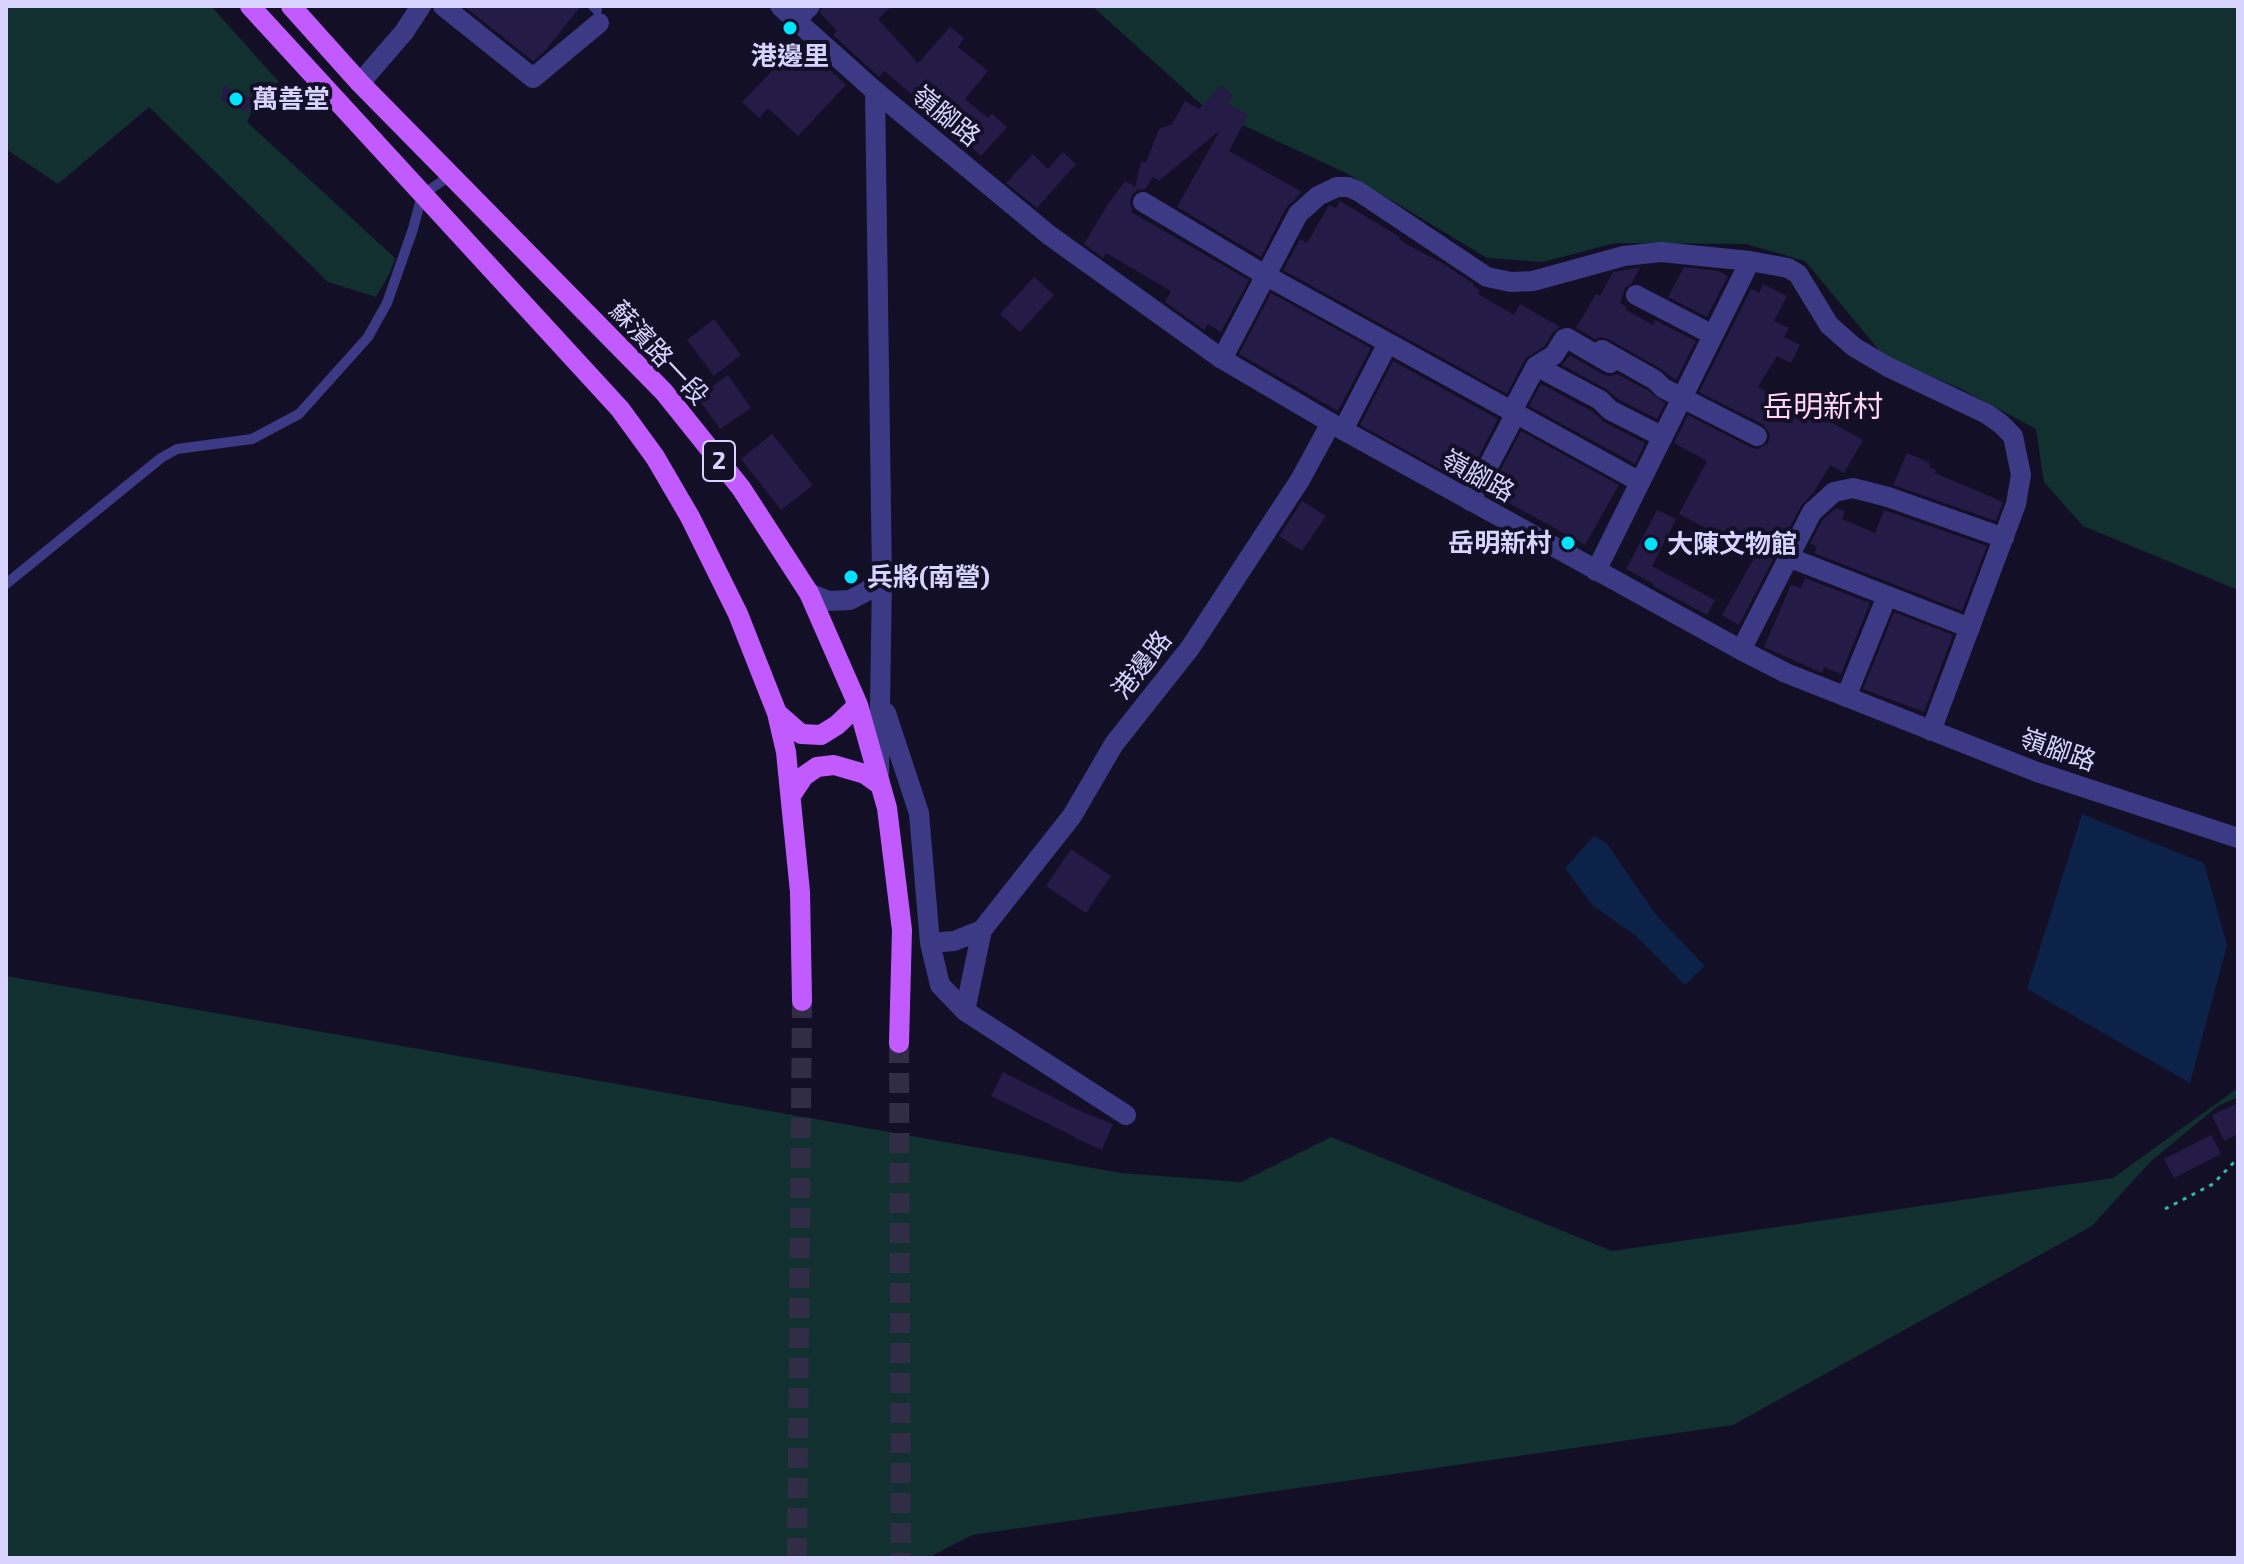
<!DOCTYPE html>
<html>
<head>
<meta charset="utf-8">
<style>
	body { margin:0 }
	#map { position:relative; width:2244px; height:1564px; overflow:hidden; background:#130f26; font-family:"Exo 2",sans-serif }
	canvas { display:block }
	.frame { position:absolute; inset:0; border:8px solid #d9d4ff; pointer-events:none }
</style>
</head>
<body>
<div id="map">
<canvas width="2244" height="1564"></canvas>
<div class="frame"></div>
</div>
<script>
const g = document.querySelector('canvas').getContext('2d');
g.lineJoin = 'round';
function fill(path, color) { g.fillStyle = color; g.fill(path, 'evenodd'); }
const shape = rows => new Path2D(rows.map(r => 'M' + r).join(''));
function trace(path, color, width, dash) { g.strokeStyle = color; g.lineWidth = width; g.lineCap = dash ? 'butt' : 'round'; g.setLineDash(dash || []); g.stroke(path); }
function drawText(font, color, halo, rows, align = 'center') {
  g.font = font + ' "Exo 2","Noto Sans TC",sans-serif'; g.lineWidth = 8; g.setLineDash([]); g.textBaseline = 'middle'; g.strokeStyle = halo; g.fillStyle = color; for (const [text, x, y, turn = 0] of rows) {
    g.save(); g.translate(x, y); g.rotate((+turn || 0) * Math.PI / 180); g.textAlign = isNaN(turn) ? turn : align; if (halo) g.strokeText(text, 0, 0); g.fillText(text, 0, 0); g.restore();
  }
}
fill(shape([
	[6,6,211,6,279,82,259,96,247,122,395,258,390,273,376,297,328,282,149,107,58,184,6,149],
	[1092,6,2238,6,2238,590,2083,526,2044,482,2036,429,1961,389,1884,356,1805,261,1746,244,1615,243,1543,262,1487,258,1348,174,1204,107],
	[6,976,1121,1173,1241,1182,1331,1137,1612,1251,2113,1178,2238,1088,2238,1097,2218,1106,2151,1161,2092,1226,1733,1425,972,1535,928,1558,6,1558]
]), '#12302f');
fill(shape([
	[2082,814,2204,863,2227,945,2190,1083,2027,989],
	[1594,836,1607,844,1657,916,1705,966,1685,985,1636,936,1592,905,1565,868]
]), '#0c2248');
fill(shape([
	[464,6,581,6,544,52,533,61],
	[823,6,892,6,878,19,918,63,950,27,964,38,958,47,988,71,965,99,988,118,992,114,1007,127,981,156,965,142,962,146,923,114,928,108,884,71,879,77,833,35,837,31,820,13],
	[798,44,827,72,829,69,846,85,798,136,768,108,759,118,742,102],
	[1221,85,1234,96,1227,103,1248,115,1229,151,1302,192,1286,208,1261,257,1177,207,1220,130,1159,181,1153,177,1145,189,1137,190,1132,195,1130,203,1132,209,1131,212,1249,280,1221,332,1208,324,1204,330,1165,302,1171,291,1106,253,1103,258,1084,244,1108,204,1125,181,1135,187,1141,162,1146,162,1159,129,1172,124,1185,101,1199,109],
	[224,86,252,98,247,112,221,100],
	[1063,152,1076,164,1037,208,1006,183,1033,154,1048,169],
	[1340,201,1400,237,1399,239,1406,244,1444,264,1474,284,1473,286,1480,290,1478,294,1514,315,1520,304,1560,327,1553,332,1545,346,1525,359,1507,394,1283,270,1300,239,1307,243,1329,205,1336,208],
	[1640,267,1632,283,1625,288,1620,303,1627,307,1625,309,1653,325,1655,320,1696,341,1676,380,1661,369,1608,339,1601,337,1595,339,1576,328,1596,294,1600,296,1613,272],
	[1684,267,1718,271,1728,276,1707,317,1668,297],
	[1034,277,1054,295,1020,332,1000,314],
	[1763,284,1787,296,1774,321,1789,328,1784,337,1800,345,1791,363,1777,356,1758,387,1793,407,1794,405,1826,423,1827,420,1863,440,1844,473,1830,465,1814,492,1801,506,1739,625,1722,615,1757,553,1725,538,1722,543,1707,535,1710,530,1679,514,1707,461,1674,443,1688,415,1752,448,1758,449,1768,443,1770,435,1764,425,1699,392,1751,289,1759,293],
	[1271,293,1371,348,1338,411,1239,354],
	[714,319,741,355,714,376,687,340],
	[1570,355,1604,375,1611,376,1617,374,1647,390,1665,403,1657,419,1618,399,1606,389,1562,365],
	[1393,361,1498,419,1465,483,1360,425],
	[728,375,751,408,720,429,697,397],
	[1541,384,1592,411,1604,422,1645,443,1635,464,1529,406],
	[1521,431,1619,485,1585,545,1489,492],
	[772,434,813,485,781,510,741,459],
	[1907,453,1930,463,1929,467,1936,470,1935,473,2003,502,1996,521,1893,485],
	[1302,501,1326,516,1302,551,1279,536],
	[1836,508,1845,511,1842,519,1875,533,1884,510,1987,546,1962,611,1814,553,1817,546,1810,544,1822,520],
	[1657,510,1676,519,1652,566,1715,600,1707,615,1653,586,1654,584,1626,569],
	[1805,578,1870,603,1841,674,1824,667,1822,673,1764,647,1791,585,1801,588],
	[1894,612,1953,635,1924,712,1863,689],
	[1071,849,1111,876,1086,913,1046,886],
	[1003,1072,1076,1109,1113,1124,1102,1150,1075,1138,1075,1137,991,1096],
	[2238,1103,2238,1134,2224,1141,2212,1115],
	[2211,1135,2221,1154,2174,1178,2164,1159]
]), '#241b47');
trace(shape([
	[899,1043,901,1558],
	[797,1558,802,1001]
]), '#312d47', 20, [20, 10]);
trace(shape([
	[2165,1209,2213,1184,2238,1158]
]), '#2fb8b0', 3, [4, 6]);
trace(shape([
	[593,6,597,10],
	[6,584,161,458,177,449,252,439,299,414,368,337,387,303,413,229,422,195,451,175]
]), '#3d3a85', 10);
trace(shape([
	[443,6,533,78,599,23],
	[796,20,810,6],
	[360,83,404,32,421,6],
	[875,91,882,578,879,773],
	[1143,202,1265,275,1640,482],
	[1636,295,1713,335],
	[1602,350,1655,380,1663,388,1757,436],
	[1222,359,1298,214,1318,196,1337,187,1348,187,1358,191,1487,277,1511,282,1533,281,1624,256,1661,252,1750,261,1788,268,1798,274,1829,325,1854,347,1888,367,1987,414,2001,424,2013,436,2021,475,2016,504,1931,731],
	[1536,366,1554,355,1564,339,1567,338,1610,363],
	[1512,411,1536,366,1600,400,1610,410,1663,437],
	[1343,430,1388,343],
	[1470,501,1516,413],
	[1788,557,1970,628],
	[1596,571,1750,261],
	[809,593,828,601,850,600,867,591,882,578],
	[1741,650,1812,512,1834,492,1853,488,1888,497,2004,538],
	[1846,697,1887,596],
	[886,713,919,813,930,943,940,985,965,1011,1126,1115],
	[930,943,954,941,982,930],
	[965,1011,982,930,1072,816,1114,744,1190,648,1300,480,1331,423]
]), '#3d3a85', 20);
trace(shape([
	[780,6,875,91,1049,235,1222,359,1343,430,1741,650,1786,673,2037,772,2238,838]
]), '#3d3a85', 20);
trace(shape([
	[250,6,620,409,655,457,690,517,738,614,777,713,786,752,800,892,802,1001],
	[291,6,360,83,664,392,741,488,809,593,858,705,887,808,902,930,899,1043],
	[777,713,801,734,821,735,837,725,858,705],
	[792,794,804,776,817,767,834,765,865,774,879,784]
]), '#c25bff', 20);
for (const [x, y, r, color] of [
	[790,28,8,"#00e5ff"],
	[236,99,8,"#00e5ff"],
	[1568,543,8,"#00e5ff"],
	[1651,544,8,"#00e5ff"],
	[851,577,8,"#00e5ff"]
]) { const dot = new Path2D(); dot.arc(x, y, r, 0, 2 * Math.PI); g.fillStyle = color; g.fill(dot); trace(dot, '#130f26', 3); }
for (const [x, y, w] of [
	[719,461,32]
]) { const box = new Path2D(); box.roundRect(x - w / 2, y - 20, w, 40, 6); g.fillStyle = '#130f26'; g.fill(box); trace(box, '#d9d4ff', 2); }
drawText('bold 24px', '#d9d4ff', null, [
	["2",719,461]
]);
drawText('bold 26px', '#d9d4ff', '#130f26', [
	["港邊里",790,56,"center"],
	["萬善堂",252,99],
	["岳明新村",1552,543,"right"],
	["大陳文物館",1667,544],
	["兵將(南營)",867,577]
], 'left');
drawText('26px', '#d9d4ff', '#130f26', [
	["嶺腳路",946,116,39],
	["蘇濱路一段",659,353,47],
	["嶺腳路",1478,476,29],
	["港邊路",1142,665,-52],
	["嶺腳路",2058,750,19]
]);
drawText('30px', '#ffd6f0', '#130f26', [
	["岳明新村",1823,407]
]);
</script>
</body>
</html>
